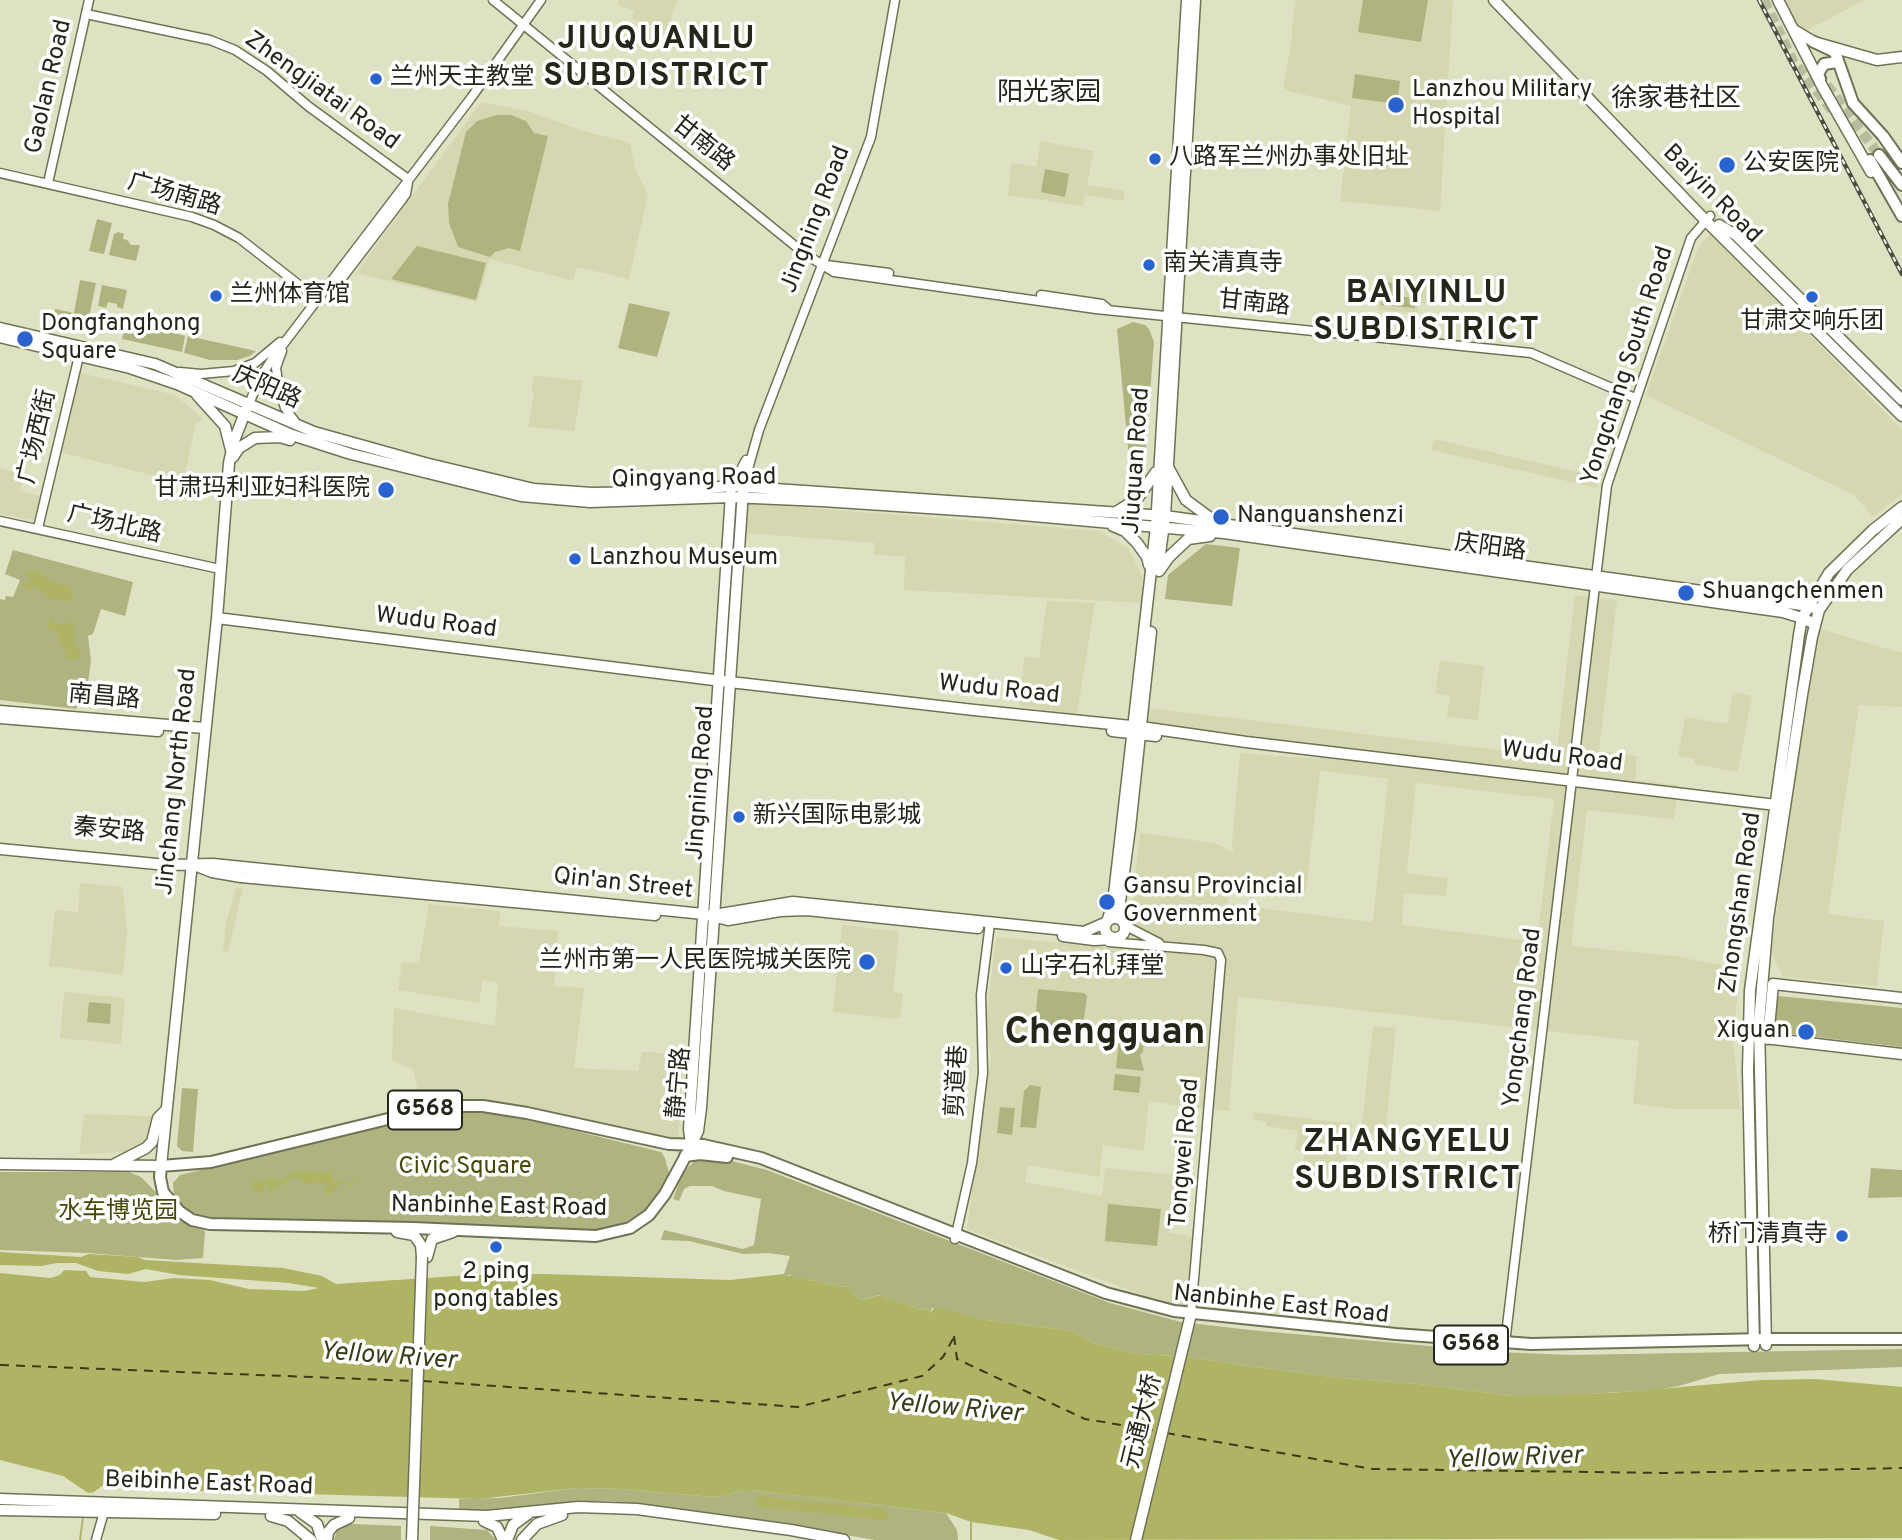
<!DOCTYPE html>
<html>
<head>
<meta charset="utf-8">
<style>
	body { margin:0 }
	canvas { display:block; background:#dfe2c2 }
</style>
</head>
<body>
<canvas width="1902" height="1540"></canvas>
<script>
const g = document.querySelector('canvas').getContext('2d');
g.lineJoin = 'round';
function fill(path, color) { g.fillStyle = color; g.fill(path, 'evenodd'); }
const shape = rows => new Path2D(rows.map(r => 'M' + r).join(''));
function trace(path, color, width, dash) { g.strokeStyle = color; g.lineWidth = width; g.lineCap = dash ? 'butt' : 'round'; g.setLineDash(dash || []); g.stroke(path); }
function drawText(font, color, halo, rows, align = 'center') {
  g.font = font + ' Overpass,"Noto Sans SC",sans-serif'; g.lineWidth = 7; g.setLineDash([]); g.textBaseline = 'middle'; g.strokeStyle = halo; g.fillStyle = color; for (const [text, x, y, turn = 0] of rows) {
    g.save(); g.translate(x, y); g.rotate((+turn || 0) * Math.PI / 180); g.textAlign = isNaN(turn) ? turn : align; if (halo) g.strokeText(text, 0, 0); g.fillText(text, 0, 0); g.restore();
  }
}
fill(shape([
	[619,0,677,0,667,31,632,19,634,11,617,5],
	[1296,0,1453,0,1440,211,1340,201,1351,106,1285,90,1284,83,1293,32,1291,30],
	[1783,0,1864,0,1800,34],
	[481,102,527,111,584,131,630,143,635,168,648,195,629,279,577,267,573,281,490,259,477,302,356,273],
	[1041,141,1094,151,1087,185,1125,191,1123,201,1085,195,1083,206,1008,195,1011,163,1036,167],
	[1711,233,1902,430,1902,494,1873,517,1854,495,1646,395,1698,248],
	[1381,277,1434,282,1432,304,1418,303,1417,313,1378,310],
	[77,372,175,395,202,418,201,421,196,422,183,483,59,452],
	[534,375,583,381,574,431,528,427,534,394,531,390],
	[1434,439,1600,477,1597,488,1431,450],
	[0,468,25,475,20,491,40,496,34,520,0,514],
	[748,503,1099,531,1128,548,1142,576,1143,603,904,590,905,556,874,555,875,543,743,533],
	[1575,595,1617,600,1599,751,1637,756,1635,780,1679,785,1674,819,1587,810,1571,946,1674,956,1740,969,1733,1041,1740,1109,1676,1109,1633,1104,1639,1041,1238,997,1229,1111,1187,1107,1149,1101,1144,1151,1103,1145,1099,1177,1028,1165,1025,1182,1102,1196,1105,1168,1176,1175,1169,1233,1193,1236,1185,1311,967,1229,991,1059,986,1023,996,937,1139,950,1131,917,1140,833,1215,843,1234,853,1232,843,1240,753,1321,759,1322,746,1147,725,1149,708,1556,757],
	[1320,771,1388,779,1373,922,1228,904,1231,881,1306,891],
	[1416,783,1554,799,1537,942,1402,925,1404,893,1446,896,1448,878,1407,873],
	[1047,601,1095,603,1077,714,1019,706,1024,657,1039,658],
	[1816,628,1902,653,1902,707,1859,705,1828,914,1884,921,1877,986,1783,977,1771,951],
	[1440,661,1484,666,1478,720,1447,717,1450,696,1435,693],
	[1733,692,1752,696,1738,772,1694,764,1695,759,1678,756,1685,717,1727,724],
	[80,883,123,887,127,934,123,975,49,966,55,910,78,912],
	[236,888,243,888,228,952,223,951,226,922],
	[429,904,500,911,499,926,558,931,554,986,584,988,574,1068,638,1071,642,1052,684,1054,678,1142,477,1104,422,1108,413,1069,392,1061,394,1008,495,1026,498,983,483,980,479,1003,398,990,402,962,419,963],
	[842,925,899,931,893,992,903,994,900,1019,833,1012],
	[64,992,125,998,121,1044,60,1038],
	[1373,1026,1396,1028,1385,1134,1361,1132],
	[1254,1112,1352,1124,1344,1172,1334,1175,1301,1171,1305,1152,1295,1150,1298,1131,1266,1126,1266,1122,1253,1119],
	[84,1114,153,1116,148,1151,79,1154]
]), '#d4d7af');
fill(shape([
	[1363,0,1428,0,1421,42,1358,32],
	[1355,74,1400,81,1397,104,1352,98],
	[497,115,511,115,526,121,534,133,548,136,520,251,509,248,495,252,490,257,458,247,449,223,448,204,466,132,477,121],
	[1045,169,1069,174,1065,197,1041,192],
	[97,219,112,223,104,254,89,251],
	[118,232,124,234,123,239,127,240,131,245,140,245,136,261,109,255,114,234],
	[417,246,486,263,476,300,391,279],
	[80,280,96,283,86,332,52,324,55,309,74,313],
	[1383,282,1396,283,1395,296,1416,298,1415,308,1381,305],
	[102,285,127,290,123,309,117,307,117,304,108,302,106,308,98,306],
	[629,303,670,312,657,357,618,348],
	[126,320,185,336,182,352,122,339],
	[1133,322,1145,325,1149,329,1154,342,1145,458,1133,473,1130,469,1117,329],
	[188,336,256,351,250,356,237,360,210,360,184,353],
	[1206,544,1240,548,1232,606,1165,599,1168,575],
	[13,550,133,582,125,616,101,609,93,634,88,636,91,661,88,682,76,709,0,700,0,599,5,600,6,596,13,597,20,580,5,574],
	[1038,989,1084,993,1087,996,1081,1041,1034,1036],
	[1778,996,1902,1008,1902,1047,1774,1032],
	[89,1002,111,1004,110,1024,87,1022],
	[1121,1020,1144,1026,1143,1052,1140,1055,1144,1071,1116,1068],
	[1753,1062,1758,1062,1761,1317,1755,1318],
	[1115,1074,1141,1077,1139,1093,1113,1090],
	[1030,1085,1041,1087,1036,1128,1020,1127,1024,1091],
	[182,1088,198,1089,193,1152,182,1151,177,1146],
	[1000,1107,1015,1108,1012,1135,997,1133],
	[455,1110,493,1113,531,1120,661,1152,665,1158,669,1173,657,1199,646,1210,635,1218,612,1228,592,1230,204,1218,182,1207,174,1197,173,1183,180,1175],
	[698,1158,728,1160,767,1170,1110,1303,1181,1322,1250,1330,1497,1352,1572,1355,1902,1349,1902,1367,1719,1374,1679,1386,1655,1390,1556,1396,1513,1396,1419,1384,1339,1378,1176,1356,1137,1354,1093,1343,1073,1331,986,1320,932,1308,930,1313,928,1309,919,1310,918,1307,909,1306,907,1303,898,1303,891,1298,887,1300,879,1295,862,1300,857,1298,848,1286,839,1287,837,1284,829,1285,821,1281,818,1283,816,1280,807,1281,805,1278,797,1279,790,1275,786,1276,784,1274,790,1256,768,1253,743,1254,689,1241,661,1240,664,1230,743,1249,754,1245,761,1199,724,1191,712,1186,690,1186,684,1189,679,1201,673,1199,683,1172],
	[1871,1168,1902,1170,1902,1197,1868,1198],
	[0,1172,129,1172,141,1177,177,1214,190,1224,205,1231,203,1258,176,1260,88,1253,0,1250],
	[1108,1204,1161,1209,1157,1246,1105,1241],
	[576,1488,625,1489,712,1497,723,1496,743,1490,753,1490,946,1513,957,1530,958,1540,875,1540,735,1516,611,1501,573,1502,502,1511,459,1511,459,1499,500,1498],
	[353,1524,401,1526,401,1540,334,1540,337,1530,343,1525],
	[430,1526,487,1530,496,1540,430,1540]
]), '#afb380');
fill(shape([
	[37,570,55,584,73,586,70,592,74,595,73,599,70,602,60,598,53,601,39,589,32,587,29,591,25,589,22,582,25,585,29,583,26,572],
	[50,618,53,618,53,622,58,624,74,622,75,644,81,653,80,660,67,659,65,655,66,650,58,640,58,634,48,627],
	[295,1171,332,1172,333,1181,343,1182,328,1195,325,1192,326,1187,320,1182,305,1184,301,1179,293,1177,284,1184,266,1193,269,1188,267,1185,265,1186,260,1193,255,1192,251,1188,252,1183,256,1179,266,1183,268,1177,278,1182],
	[0,1252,81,1257,89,1254,138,1257,145,1260,283,1268,322,1276,336,1284,471,1275,545,1274,730,1280,784,1274,786,1276,794,1276,797,1279,805,1277,807,1281,816,1280,818,1283,821,1281,829,1285,837,1284,839,1287,848,1286,857,1298,862,1300,881,1295,887,1300,891,1298,898,1303,907,1303,909,1306,918,1307,919,1310,928,1309,930,1313,935,1307,986,1320,1073,1331,1093,1343,1137,1354,1176,1356,1339,1378,1419,1384,1513,1396,1612,1393,1762,1380,1816,1379,1902,1387,1902,1538,1059,1540,1029,1530,971,1522,946,1513,753,1490,743,1490,723,1496,712,1497,625,1489,576,1488,479,1499,200,1491,184,1486,151,1486,109,1481,94,1492,88,1493,63,1476,0,1460,0,1273,50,1278,60,1275,64,1270,86,1271,90,1277,144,1282,174,1278,210,1280,249,1289,304,1291,319,1288,289,1283,179,1275,146,1269,128,1274,98,1271,76,1263,57,1263,41,1266,0,1265],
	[760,1496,885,1509,890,1515,884,1520,759,1507,755,1505,754,1500]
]), '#afb465');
trace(shape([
	[343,1182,352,1185,361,1176],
	[80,1540,83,1517],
	[971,1540,971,1520]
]), '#afb465', 2);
trace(shape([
	[954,1336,957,1359,1085,1419,1157,1431],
	[0,1365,414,1381],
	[423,1381,798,1407,922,1376,943,1357,954,1337],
	[1166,1433,1373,1469,1664,1473,1902,1468]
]), '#393b19', 2, [9, 7]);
trace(shape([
	[1764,0,1793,61,1834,113],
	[1818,73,1879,155]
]), '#babca0', 10, [10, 5]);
const minor = shape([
	[493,0,805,254,834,272,1096,309,1531,353,1635,398],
	[86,14,210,40,235,50,267,71,308,106,408,179],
	[0,173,192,217,214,225,239,238,317,299],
	[48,183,89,0],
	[826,265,889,273],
	[329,287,339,282,401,201,406,194,408,182],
	[1041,295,1102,304,1107,308],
	[282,351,276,368,279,388,285,408,296,423],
	[180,372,201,374,234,371,255,363,280,342],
	[247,409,258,382,272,359,471,98,541,0],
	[732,486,746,460],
	[743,487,759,430,871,137,895,0],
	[0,521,220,569],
	[38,528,79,356],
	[1124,925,1159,943],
	[1109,942,1204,950,1218,953,1221,960,1191,1314],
	[955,1239,972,1163,983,1073,981,995,990,923],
	[1505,1343,1607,485,1691,238,1710,216],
	[96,1540,104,1512]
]);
const major = shape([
	[1494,0,1706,221,1902,416],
	[1778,0,1822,86,1871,172],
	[1794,30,1814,42,1877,60,1902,57],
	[1719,225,1736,235,1902,400],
	[0,328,155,364,314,432,425,463,534,489,592,493,656,492,732,486,1165,516,1809,606,1819,610],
	[0,337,130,368,177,384,292,435,351,454,521,496,590,502,731,497,822,501,989,512,1224,533,1783,612,1802,618,1815,624],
	[197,395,225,426,231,450],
	[233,457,239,448,255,438,280,437,290,440],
	[1169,469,1186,500,1213,520],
	[1116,512,1137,499,1156,472],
	[1113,526,1125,531,1137,543,1147,557,1149,565],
	[1158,569,1165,516,1195,0],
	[1159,571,1169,557,1188,539,1210,536],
	[217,618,730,682,974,710,1141,727,1246,742,1776,805],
	[0,711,204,728],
	[0,718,158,731],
	[1112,731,1156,736],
	[0,849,167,865,213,864,703,914,728,920,780,911,807,910,978,928],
	[197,866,212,872,241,877,655,915],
	[714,915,793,902,1084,932,1107,922,1113,903,1156,527,1187,0],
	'1105 928a10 10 0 1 1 20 0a10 10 0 1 1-20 0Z',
	[1123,922,1119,909,1130,828,1151,632],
	[1063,936,1094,940,1115,939],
	[1773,984,1902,998],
	[1756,1037,1902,1054],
	[1768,1039,1773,984],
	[691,1145,689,1129,691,1098,731,494],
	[691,1146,698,1131,701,1108,743,491],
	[0,1164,161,1166,217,618,229,463,234,441,246,410],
	[115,1164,146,1148,152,1142,158,1118,166,1110],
	[397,1232,414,1235,421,1245,422,1257],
	[427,1257,432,1239,453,1232],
	[1766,1345,1759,1023,1768,918,1802,695,1812,637,1819,610,1847,570,1902,519],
	[1754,1346,1748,1070,1750,990,1799,635,1802,618,1829,573,1873,530,1902,507],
	[0,1499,487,1516,578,1507,637,1509,791,1530,844,1540],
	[0,1510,215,1514],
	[300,1512,317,1524,322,1540],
	[271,1516,288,1521,311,1540],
	[484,1521,497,1527,503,1540],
	[327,1540,328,1532,334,1525,349,1518],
	[507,1540,513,1525,528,1514],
	[522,1540,537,1524,562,1515],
	[1136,1540,1191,1314]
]);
const highway = shape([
	[1814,42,1835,52,1853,103,1883,136,1902,163],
	[1820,79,1818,74,1824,64,1837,62,1840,66],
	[1879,155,1902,185],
	[1870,160,1902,216],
	[691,1146,665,1194,649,1215,630,1228,596,1236,413,1228,210,1224,192,1220,179,1211,163,1192,160,1177,161,1166,211,1162,425,1110,457,1106,483,1106,527,1113,669,1144,703,1145,761,1158,1106,1293,1174,1311,1396,1334,1531,1344,1766,1339,1902,1339],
	[685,1156,700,1154,727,1157]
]);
trace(minor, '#707255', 11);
trace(major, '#707255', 13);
trace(highway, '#707255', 14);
trace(minor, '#fff', 8);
trace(major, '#fff', 10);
trace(highway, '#fff', 10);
const rail = shape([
	[1759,0,1902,274]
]);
trace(rail, '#4d4e3d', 4.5);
trace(rail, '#fff', 2, [5]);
const majorBridge = shape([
	[412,1540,422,1257]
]);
trace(majorBridge, '#707255', 13, []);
trace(majorBridge, '#fff', 10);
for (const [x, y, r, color] of [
	[376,79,7,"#2963d1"],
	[1396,105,9,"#2963d1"],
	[1155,159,7,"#2963d1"],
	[1727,165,9,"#2963d1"],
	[1149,265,7,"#2963d1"],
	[216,296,7,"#2963d1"],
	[1812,297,7,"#2963d1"],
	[25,339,9,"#2963d1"],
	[386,490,9,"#2963d1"],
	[1221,517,9,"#2963d1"],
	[575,559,7,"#2963d1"],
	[1686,593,9,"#2963d1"],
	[739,817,7,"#2963d1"],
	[1107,902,9,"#2963d1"],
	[867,962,9,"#2963d1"],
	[1006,968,7,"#2963d1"],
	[1806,1032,9,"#2963d1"],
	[1842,1236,7,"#2963d1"],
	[496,1247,7,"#2963d1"]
]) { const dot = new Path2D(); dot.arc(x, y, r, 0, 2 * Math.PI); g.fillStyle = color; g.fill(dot); trace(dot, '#fff', 2.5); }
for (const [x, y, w] of [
	[425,1110,74],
	[1471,1345,74]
]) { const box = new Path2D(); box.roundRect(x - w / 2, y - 19.5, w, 39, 5); g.fillStyle = '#fff'; g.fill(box); trace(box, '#252619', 2); }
drawText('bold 23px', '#252619', null, [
	["G568",425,1110],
	["G568",1471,1345]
]);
drawText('24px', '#252619', '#fff', [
	["兰州天主教堂",390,79],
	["Lanzhou Military",1412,91],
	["Hospital",1412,119],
	["八路军兰州办事处旧址",1169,159],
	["公安医院",1743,165],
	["南关清真寺",1163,265],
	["兰州体育馆",230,296],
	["甘肃交响乐团",1812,323,"center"],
	["Dongfanghong",41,325],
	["Square",41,353],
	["甘肃玛利亚妇科医院",370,490,"right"],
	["Nanguanshenzi",1237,517],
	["Lanzhou Museum",589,559],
	["Shuangchenmen",1702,593],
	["新兴国际电影城",753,817],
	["Gansu Provincial",1123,888],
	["Government",1123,916],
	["兰州市第一人民医院城关医院",851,962,"right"],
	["山字石礼拜堂",1020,968],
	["Xiguan",1790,1032,"right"],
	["桥门清真寺",1828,1236,"right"],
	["2 ping",496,1273,"center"],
	["pong tables",496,1301,"center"]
], 'left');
drawText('24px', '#252619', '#fff', [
	["Gaolan Road",50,87,-77],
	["Zhengjiatai Road",321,92,36],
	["甘南路",702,145,39],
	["Baiyin Road",1711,195,45],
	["广场南路",174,196,16],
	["Jingning Road",817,220,-69],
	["甘南路",1254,305,6],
	["Yongchang South Road",1629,366,-72],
	["庆阳路",266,389,24],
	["广场西街",39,437,-77],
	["Jiuquan Road",1138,461,-86],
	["Qingyang Road",694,480,-1],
	["广场北路",114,526,13],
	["庆阳路",1490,549,8],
	["Wudu Road",436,624,7],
	["Wudu Road",999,691,6],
	["南昌路",104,699,5],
	["Wudu Road",1562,758,7],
	["Jinchang North Road",178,782,-84],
	["Jingning Road",702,783,-86],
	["秦安路",109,832,5],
	["Qin'an Street",623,885,6],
	["Zhongshan Road",1742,903,-82],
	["Yongchang Road",1524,1018,-83],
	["剪道巷",959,1081,-87],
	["静宁路",681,1083,-85],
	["Tongwei Road",1186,1153,-85],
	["Nanbinhe East Road",499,1208,1],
	["Nanbinhe East Road",1281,1306,6],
	["元通大桥",1144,1422,-76],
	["Beibinhe East Road",209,1485,2]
]);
drawText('24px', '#46480a', '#fff', [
	["Civic Square",465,1168],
	["水车博览园",118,1213]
]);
drawText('26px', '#252619', '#fff', [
	["阳光家园",1049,95],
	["徐家巷社区",1676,101]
]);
drawText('italic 26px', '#393b19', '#fff', [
	["Yellow River",388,1358,4],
	["Yellow River",954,1410,5],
	["Yellow River",1514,1460,-2]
]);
g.letterSpacing = '2px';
drawText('bold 32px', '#252619', '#fff', [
	["JIUQUANLU",657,42],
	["SUBDISTRICT",657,79],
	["BAIYINLU",1427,296],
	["SUBDISTRICT",1427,333],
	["ZHANGYELU",1408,1145],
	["SUBDISTRICT",1408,1182]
]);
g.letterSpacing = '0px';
drawText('bold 38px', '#252619', '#fff', [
	["Chengguan",1105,1035]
]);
</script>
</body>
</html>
